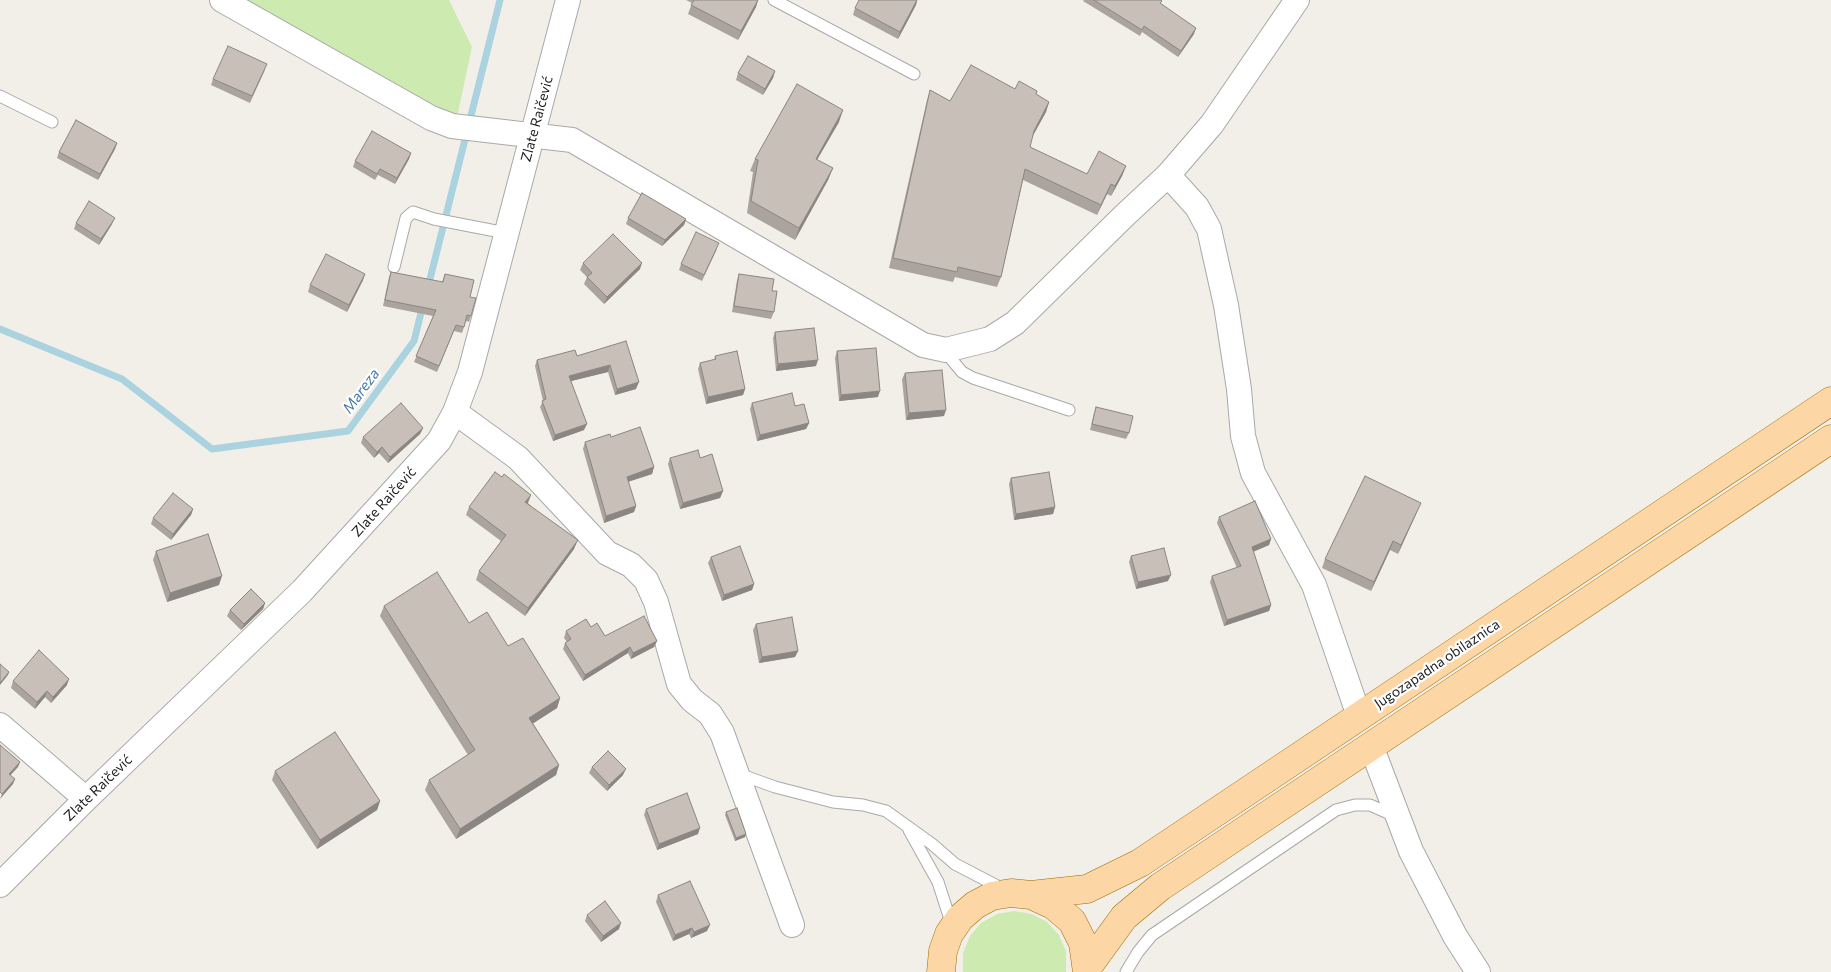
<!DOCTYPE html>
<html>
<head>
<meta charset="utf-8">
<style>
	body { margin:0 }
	canvas { display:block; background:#f2efe9 }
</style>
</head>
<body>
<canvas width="1831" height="972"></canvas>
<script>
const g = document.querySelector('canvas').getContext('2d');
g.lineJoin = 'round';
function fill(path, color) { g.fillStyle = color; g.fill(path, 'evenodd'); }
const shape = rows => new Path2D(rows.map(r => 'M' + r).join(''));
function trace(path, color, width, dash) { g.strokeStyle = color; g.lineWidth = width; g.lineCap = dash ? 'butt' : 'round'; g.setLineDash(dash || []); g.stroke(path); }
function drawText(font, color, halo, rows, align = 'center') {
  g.font = font + ' Commissioner,sans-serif'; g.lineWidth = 4.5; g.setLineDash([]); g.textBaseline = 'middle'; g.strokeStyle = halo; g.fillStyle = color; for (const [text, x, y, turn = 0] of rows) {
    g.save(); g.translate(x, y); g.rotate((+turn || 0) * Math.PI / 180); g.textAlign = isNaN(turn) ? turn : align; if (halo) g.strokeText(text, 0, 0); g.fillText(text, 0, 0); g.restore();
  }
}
fill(shape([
	[243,0,449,0,472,47,456,122],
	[1014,911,1032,914,1047,922,1059,935,1066,951,1066,972,963,972,963,953,970,936,981,923,997,914]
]), '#cdebb0');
trace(shape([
	[428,287,500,0],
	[0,329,122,379,212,449,348,431,414,341,423,305]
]), '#aad3df', 7);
const lane = shape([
	[774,0,914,74],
	[0,96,52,122],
	[394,267,406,218,413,212,434,219,506,233],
	[946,350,952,360,962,372,973,378,1069,410],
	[739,774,775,787,833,802,863,805,886,811,932,844,955,864,1003,889],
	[909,830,938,882,949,916,949,925],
	[1126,972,1138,952,1152,935,1336,810,1355,805,1370,805,1395,816]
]);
const street = shape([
	[222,0,431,118,452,126,572,140,923,345,946,350,990,339,1015,323,1125,215,1168,175,1212,124,1297,0],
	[1168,175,1197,207,1209,229,1226,305,1239,389,1243,436,1253,473,1314,585,1359,716],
	[455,412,518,458,607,553,631,565,646,580,656,602,679,684,692,700,710,714,722,733,792,925],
	[0,725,86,799],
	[1371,746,1411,851,1455,936,1478,972],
	[0,885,86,799,302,591,439,441,455,412,470,372,568,0]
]);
const primary = shape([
	[1031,895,1087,889,1140,863,1831,401],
	[1087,968,1124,917,1160,887,1831,439],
	[941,972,943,951,949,934,960,918,975,905,992,896,1011,893,1031,895,1053,905,1072,921,1083,943,1087,972]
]);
trace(lane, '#a9a9a9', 13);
trace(street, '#a9a9a9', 26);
trace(primary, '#a06b00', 29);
trace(lane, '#fff', 11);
trace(street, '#fff', 24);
trace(primary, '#fcd6a4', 28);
fill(shape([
	[686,0,758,0,756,7,738,40,688,14,692,3],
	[917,0,916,5,898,39,853,15,855,8],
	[1084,0,1161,0,1160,4,1194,34,1178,57,1142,32,1140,36,1083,1],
	[265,70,250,103,211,85,213,79],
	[775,71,773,78,763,95,736,80,738,73],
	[1015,89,1037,91,1036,95,1049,102,1046,112,1032,137,1030,147,1087,174,1126,166,1122,176,1111,196,1107,194,1097,215,1023,180,1001,277,997,287,955,277,953,282,889,268,927,100,930,90,950,101],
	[839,122,817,160,833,168,828,180,795,240,747,213,753,172,750,171,755,159],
	[117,143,115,149,98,180,57,158,59,152],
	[411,153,409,159,395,184,378,175,375,180,353,167,355,161],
	[628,218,686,219,684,225,662,246,626,224],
	[76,223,112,224,99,245,74,229],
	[717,249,702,281,679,270,681,264],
	[583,263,640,269,604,304,584,284,587,277,580,270],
	[391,272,442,282,445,274,470,297,471,316,469,322,466,321,462,333,454,331,437,372,414,362,433,316,383,306,389,277],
	[365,274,363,280,347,312,308,292,310,285],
	[739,274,772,291,774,312,771,319,732,312,737,280],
	[775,332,816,366,776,371,773,338],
	[626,341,636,389,615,395,608,372,571,381,584,430,553,441,540,407,543,401,535,366,537,360,577,356],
	[837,351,878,397,839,401,835,358],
	[715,356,745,389,743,395,706,404,698,369,700,363,714,360],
	[905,373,944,416,906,420,902,379],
	[752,403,795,406,809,423,806,429,757,441,750,409],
	[1096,407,1129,433,1126,439,1090,430,1094,413],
	[423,428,420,434,388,463,379,453,374,458,361,443,363,437],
	[585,442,654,467,652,474,628,482,636,506,634,512,604,523,583,449],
	[670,458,700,458,723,491,720,498,680,509,668,464],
	[1011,478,1055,507,1053,514,1014,520,1009,484],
	[528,503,574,549,525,616,476,580,479,571,501,541,466,515,469,507],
	[193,509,191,515,171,540,151,524,153,518],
	[1417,512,1398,554,1390,550,1371,591,1322,568,1325,559],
	[1219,517,1271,539,1269,545,1253,552,1271,605,1269,611,1224,626,1210,582,1212,576,1237,568,1217,523],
	[156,551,219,585,167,602,153,560],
	[1131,556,1168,581,1136,589,1129,562],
	[711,557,754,584,752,590,722,601,708,563],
	[265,603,263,609,241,630,227,616,230,610],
	[384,606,469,623,508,646,560,698,557,708,533,723,559,765,556,775,456,839,425,790,429,780,468,755,380,616],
	[756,624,798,651,795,657,759,663,753,630],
	[591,627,605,636,657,641,654,647,631,659,628,653,583,681,563,649,565,643,567,642,564,638,566,631],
	[13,681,67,685,51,703,45,697,35,709,11,688],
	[592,767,623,775,607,791,589,773],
	[275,771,380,801,377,810,317,849,272,780],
	[646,809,698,834,657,850,644,815],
	[726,812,746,834,745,837,735,841,725,815],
	[658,895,707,931,691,938,689,934,673,941,656,902],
	[587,915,619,929,601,942,585,921]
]), '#aba49e');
fill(shape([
	[758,0,756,7,738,40,741,31],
	[917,0,916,5,898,39,900,32],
	[1196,28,1194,34,1178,57,1181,51],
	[775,71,773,78,763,95,765,89],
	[1049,102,1046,112,1030,141,1034,131],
	[843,110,839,122,811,170,816,159],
	[117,143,115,149,98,180,100,174],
	[411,153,409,159,395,184,397,178],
	[1126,166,1122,176,1111,196,1115,186],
	[833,168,828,180,795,240,799,228],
	[1111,184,1107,194,1097,215,1101,205],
	[115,218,112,224,99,245,101,239],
	[686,219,684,225,662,246,665,240],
	[642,263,640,269,604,304,607,297],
	[365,274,363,280,347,312,349,305],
	[818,360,816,366,776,371,778,364],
	[610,365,608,372,567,382,569,376],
	[639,382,636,389,615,395,617,389],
	[745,389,743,395,706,404,708,397],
	[880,391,878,397,839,401,841,395],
	[946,410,944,416,906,420,909,413],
	[809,423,806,429,757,441,760,435],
	[587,424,584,430,553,441,555,435],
	[423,428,420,434,388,463,390,457],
	[382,447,379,453,374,458,377,452],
	[654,467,652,474,624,483,627,477],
	[723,491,720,498,680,509,683,503],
	[531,495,528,503,522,510,525,502],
	[1421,503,1417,512,1398,554,1401,545],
	[636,506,634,512,604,523,606,516],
	[1055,507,1053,514,1014,520,1016,514],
	[193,509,191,515,171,540,173,534],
	[1271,539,1269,545,1250,553,1252,547],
	[578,540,574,549,525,616,528,608],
	[1393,541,1390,550,1371,591,1374,582],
	[1171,575,1168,581,1136,589,1138,582],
	[222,576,219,585,167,602,170,593],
	[754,584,752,590,722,601,724,595],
	[265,603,263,609,241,630,244,624],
	[1271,605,1269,611,1224,626,1227,620],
	[657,641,654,647,631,659,633,653],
	[630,647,628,653,583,681,585,675],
	[798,651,795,657,759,663,762,657],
	[9,672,8,675,0,685,0,683],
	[69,679,67,685,51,703,53,697],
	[47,691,45,697,35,709,37,702],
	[560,698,557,708,526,728,529,718],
	[20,762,18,767,7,779,9,774],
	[559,765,556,775,456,839,460,829],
	[626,769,623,775,607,791,609,785],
	[15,779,13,784,0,799,2,794],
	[380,801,377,810,317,849,320,840],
	[700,828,698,834,657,850,659,844],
	[746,834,745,837,735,841,736,838],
	[621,923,619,929,601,942,603,936],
	[710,925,707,931,691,938,694,932],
	[692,928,689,934,673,941,675,935]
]), '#8b8681');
const building = shape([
	[694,0,758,0,741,31,691,5,694,0],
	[859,0,917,0,900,32,855,8,859,0],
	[1094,0,1161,0,1162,1,1160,3,1196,28,1181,51,1144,26,1142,30,1094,0],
	[228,46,267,64,252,96,213,79,228,46],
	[748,56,775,71,765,89,738,73,748,56],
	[971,65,1015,89,1019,81,1037,91,1036,94,1049,102,1034,131,1030,147,1087,174,1099,151,1126,166,1115,186,1111,184,1101,205,1025,169,1001,277,958,267,957,272,893,258,930,90,950,101,971,65],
	[797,84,843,110,816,159,833,168,799,228,751,201,758,160,755,159,797,84],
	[76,120,117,143,100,174,59,152,76,120],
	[372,131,411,153,397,178,380,169,377,174,355,161,372,131],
	[642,193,686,219,665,240,628,218,642,193],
	[89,201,115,218,101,239,76,223,89,201],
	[696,232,719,243,704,275,681,264,696,232],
	[613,234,642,263,607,297,587,277,592,273,583,263,613,234],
	[326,254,365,274,349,305,310,285,326,254],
	[391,272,443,282,445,274,474,280,470,297,476,298,471,316,467,315,464,327,456,325,439,366,416,356,436,310,385,300,391,272],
	[739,274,774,279,772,291,777,291,774,312,734,306,739,274],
	[814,328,818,360,778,364,775,332,814,328],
	[626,341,639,382,617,389,610,365,569,376,587,424,555,435,542,401,546,399,537,360,575,350,577,356,626,341],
	[876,348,880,391,841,395,837,351,876,348],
	[737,351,745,389,708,397,700,363,716,359,715,356,737,351],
	[942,370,946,410,909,413,905,373,942,370],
	[792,393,795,406,804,404,809,423,760,435,752,403,792,393],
	[401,403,423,428,390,457,382,447,377,452,363,437,401,403],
	[1096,407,1133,416,1129,433,1092,424,1096,407],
	[640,427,654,467,627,477,636,506,606,516,585,442,610,434,611,437,640,427],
	[698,450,700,458,712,454,723,491,683,503,670,458,698,450],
	[495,472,502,477,504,474,531,495,525,502,578,540,528,608,479,571,506,535,469,507,495,472],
	[1049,472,1055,507,1016,514,1011,478,1049,472],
	[1365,476,1421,503,1401,545,1393,541,1374,582,1325,559,1365,476],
	[173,493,193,509,173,534,153,518,173,493],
	[1255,501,1271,539,1252,547,1271,605,1227,620,1212,576,1241,566,1219,517,1255,501],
	[208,534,222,576,170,593,156,551,208,534],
	[740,546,754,584,724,595,711,557,740,546],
	[1164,548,1171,575,1138,582,1131,556,1164,548],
	[437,572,469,623,487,612,508,646,523,638,560,698,529,718,559,765,460,829,429,780,475,750,384,606,437,572],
	[251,589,265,603,244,624,230,610,251,589],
	[644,616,657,641,633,653,630,647,585,675,565,643,571,639,566,631,586,619,591,627,597,623,605,636,644,616],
	[792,617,798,651,762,657,756,624,792,617],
	[39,650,69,679,53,697,47,691,37,702,13,681,39,650],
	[0,664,9,672,0,683,0,664],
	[335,732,380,801,320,840,275,771,335,732],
	[0,745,20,762,9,774,15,779,2,794,0,792,0,745],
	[608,751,626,769,609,785,592,767,608,751],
	[687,793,700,828,659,844,646,809,687,793],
	[737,808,746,834,736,838,726,812,737,808],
	[690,881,710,925,694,932,692,928,675,935,658,895,690,881],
	[605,901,621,923,603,936,587,915,605,901]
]);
fill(building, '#c7bfb8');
trace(building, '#8b8681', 1);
drawText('14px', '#222', '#fff', [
	["Zlate Raičević",537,119,-75],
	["Zlate Raičević",384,502,-48],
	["Jugozapadna obilaznica",1437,664,-34],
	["Zlate Raičević",98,788,-44]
]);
drawText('italic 15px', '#4a7aab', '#fff', [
	["Mareza",361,391,-54]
]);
</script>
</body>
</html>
